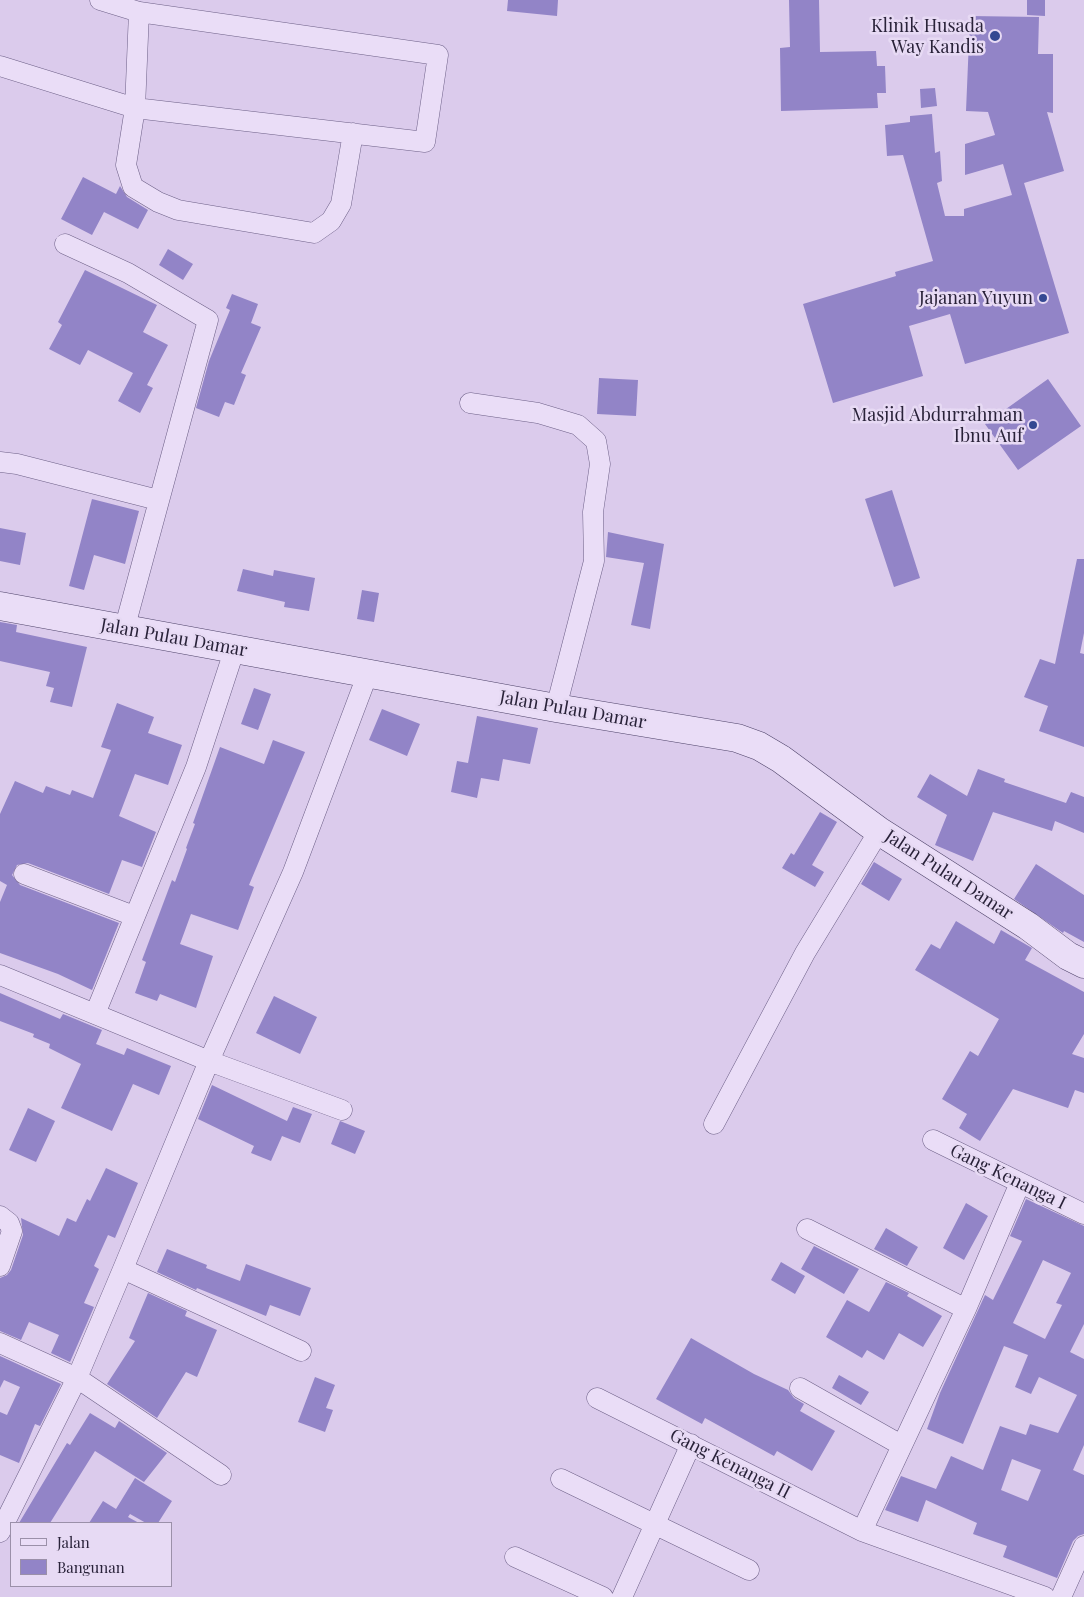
<!DOCTYPE html>
<html>
<head>
<meta charset="utf-8">
<style>
	body { margin:0 }
	#map { position:relative; width:1084px; height:1597px; overflow:hidden; background:#dbcbec; font-family:"Playfair Display",serif }
	canvas { display:block }
	.legend { position:absolute; left:10px; top:1522px; width:162px; height:65px; box-sizing:border-box; background:#e7daf4; border:1px solid #9b90a9; margin:0; padding:6px 9px; list-style:none; font-size:15px; color:#292239 }
	.legend li { display:flex; align-items:center; gap:10px; height:25px }
	.legend b { width:25px; border:1px solid #9b90a9 }
</style>
</head>
<body>
<div id="map">
<canvas width="1084" height="1597"></canvas>
<ul class="legend">
<li><b style="height:6px;background:#eaddf7"></b>Jalan</li>
<li><b style="height:14px;background:#9284c7"></b>Bangunan</li>
</ul>
</div>
<script>
const g = document.querySelector('canvas').getContext('2d');
g.lineJoin = 'round';
function fill(path, color) { g.fillStyle = color; g.fill(path, 'evenodd'); }
const shape = rows => new Path2D(rows.map(r => 'M' + r).join(''));
function trace(path, color, width, dash) { g.strokeStyle = color; g.lineWidth = width; g.lineCap = dash ? 'butt' : 'round'; g.setLineDash(dash || []); g.stroke(path); }
function drawText(font, color, halo, rows, align = 'center') {
  g.font = font + ' "Playfair Display",serif'; g.lineWidth = 5; g.setLineDash([]); g.textBaseline = 'middle'; g.strokeStyle = halo; g.fillStyle = color; for (const [text, x, y, turn = 0] of rows) {
    g.save(); g.translate(x, y); g.rotate((+turn || 0) * Math.PI / 180); g.textAlign = isNaN(turn) ? turn : align; if (halo) g.strokeText(text, 0, 0); g.fillText(text, 0, 0); g.restore();
  }
}
fill(shape([
	[508,0,558,0,557,16,507,11],
	[789,0,819,0,820,52,876,51,877,66,885,66,886,93,877,93,878,108,781,111,780,48,790,47],
	[1027,0,1045,0,1045,16,1027,15],
	[970,16,1039,17,1038,54,1053,54,1053,113,1047,112,1064,171,1024,183,1069,333,965,364,950,314,909,326,923,376,833,403,803,304,896,276,895,272,933,261,903,155,887,156,885,125,910,122,910,116,932,114,935,153,940,151,942,181,937,183,945,216,964,216,964,209,1012,195,1003,164,965,175,965,144,995,135,988,112,966,111],
	[935,88,937,106,921,108,920,89],
	[83,177,116,194,120,186,127,197,148,210,138,229,104,212,92,235,61,219],
	[168,249,193,264,183,280,159,265],
	[85,270,157,305,143,332,168,345,147,385,153,388,140,413,118,401,133,373,88,350,80,365,49,349,62,325,58,322],
	[232,294,258,304,251,323,261,327,241,373,246,375,234,405,225,402,219,417,196,408,209,361,230,310,226,308],
	[599,378,638,380,636,416,597,414],
	[1048,379,1081,426,1018,470,985,424],
	[892,490,920,578,894,587,865,499],
	[92,499,139,511,125,564,94,555,84,590,69,586],
	[0,528,26,533,20,565,0,561],
	[608,532,664,544,650,629,631,625,644,563,606,557],
	[1077,559,1084,559,1084,633,1080,653,1084,654,1084,747,1039,731,1048,706,1024,697,1040,659,1055,664],
	[243,569,273,576,274,570,315,578,309,611,284,607,285,602,237,591],
	[362,590,379,593,374,622,357,619],
	[0,622,17,625,16,632,87,647,72,707,50,702,54,688,46,686,50,672,0,661],
	[254,688,271,694,258,730,241,724],
	[117,703,154,717,148,733,182,745,168,785,135,774,119,816,156,832,142,867,122,860,109,894,28,863,17,865,12,875,20,885,119,923,92,990,58,974,0,953,0,902,7,885,0,881,0,814,15,781,43,793,46,786,70,795,72,790,93,798,111,750,101,747],
	[382,709,420,724,407,756,369,740],
	[477,716,538,728,530,764,503,759,499,781,481,778,477,798,451,792,457,761,468,763],
	[273,740,305,752,249,885,254,887,238,930,191,914,180,944,213,956,196,1008,160,994,157,1001,135,993,146,962,142,960,172,880,175,882,187,849,186,848,195,824,193,823,220,747,264,764],
	[978,769,1005,779,1004,782,1066,803,1071,792,1084,797,1084,833,1055,821,1052,831,993,812,973,861,935,845,947,815,917,797,930,774,967,796],
	[820,812,837,822,812,865,824,872,815,887,782,868,791,853,794,855],
	[874,862,902,879,889,901,861,884],
	[1036,864,1084,895,1084,942,1064,931,1063,933,1014,899],
	[956,921,994,944,1001,930,1032,948,1025,960,1084,992,1084,1034,1072,1054,1084,1058,1084,1093,1075,1090,1068,1108,1013,1089,980,1141,959,1128,967,1114,942,1099,970,1051,978,1056,999,1019,915,970,931,944,940,949],
	[0,993,60,1019,63,1014,102,1030,96,1044,124,1055,127,1048,171,1066,159,1095,133,1084,112,1131,61,1108,81,1064,49,1048,50,1044,33,1037,34,1034,0,1021],
	[274,996,317,1017,300,1054,256,1033],
	[212,1085,287,1121,293,1107,312,1114,300,1143,282,1136,271,1161,251,1153,254,1146,198,1119],
	[28,1108,55,1121,36,1162,9,1150],
	[340,1121,365,1131,355,1154,331,1144],
	[106,1168,138,1183,115,1238,108,1235,94,1266,99,1269,84,1303,94,1307,70,1362,51,1353,59,1335,29,1322,21,1340,0,1331,0,1278,7,1275,11,1270,23,1235,21,1218,59,1236,67,1218,76,1222,87,1199,90,1201],
	[1026,1199,1084,1226,1084,1324,1070,1352,1084,1359,1084,1445,1073,1470,1084,1475,1084,1534,1078,1536,1073,1541,1057,1578,1003,1557,1007,1546,973,1534,977,1523,926,1500,918,1522,885,1510,901,1476,936,1489,951,1456,983,1470,1000,1426,1026,1435,1030,1424,1058,1433,1077,1395,1039,1377,1031,1394,1015,1387,1028,1355,1004,1346,963,1444,927,1429,940,1393,985,1295,993,1300,1022,1241,1010,1236],
	[1043,1260,1071,1273,1056,1303,1062,1305,1045,1339,1013,1323],
	[1012,1459,1041,1470,1028,1501,1001,1490],
	[966,1203,988,1216,964,1260,943,1248],
	[886,1228,918,1247,907,1266,874,1249],
	[814,1246,859,1269,844,1294,801,1269],
	[167,1249,207,1265,206,1268,240,1281,246,1264,311,1288,300,1316,270,1305,266,1316,197,1288,196,1290,157,1272],
	[781,1262,805,1276,795,1294,771,1280],
	[886,1282,909,1293,907,1296,942,1316,923,1347,899,1333,884,1360,867,1350,862,1358,826,1337,847,1300,869,1312],
	[148,1293,187,1311,185,1316,217,1330,197,1377,186,1372,157,1418,107,1384,135,1341,129,1338],
	[691,1338,754,1374,788,1390,794,1398,804,1404,800,1411,835,1431,812,1471,777,1451,774,1456,705,1418,702,1424,656,1399],
	[0,1356,61,1384,40,1426,35,1424,19,1463,0,1455,0,1412,7,1415,20,1387,4,1380,0,1388],
	[839,1375,869,1392,861,1405,832,1388],
	[315,1377,335,1385,326,1408,333,1410,325,1432,298,1422],
	[90,1413,115,1428,119,1421,167,1453,144,1482,95,1451,50,1523,19,1523,67,1443,70,1445],
	[135,1478,172,1501,158,1523,146,1523,130,1514,128,1517,139,1523,89,1523,103,1501,116,1509]
]), '#9284c7');
const street = shape([
	[139,12,135,108,126,165,133,187,158,202,178,210,314,233,331,221,341,204,353,133],
	[0,66,135,108,425,142,438,55,139,12,100,0],
	[65,244,128,273,208,320,124,630],
	[470,403,538,413,578,425,596,441,600,464,593,512,594,561,556,708],
	[0,462,17,464,158,500],
	[24,874,134,916],
	[0,975,209,1061,342,1110],
	[95,1014,196,767,235,648],
	[714,1124,805,953,879,831],
	[933,1140,1084,1214],
	[0,1216,9,1223,12,1231,0,1266],
	[807,1229,966,1309],
	[123,1269,301,1351],
	[0,1343,77,1378,221,1475],
	[800,1388,901,1445],
	[597,1398,862,1531,1045,1597],
	[561,1479,749,1570],
	[862,1531,966,1309,1020,1183],
	[0,1532,77,1378,123,1269,209,1061,293,872,368,673],
	[515,1557,603,1597],
	[622,1597,691,1444],
	[1061,1597,1084,1546]
]);
const secondary = shape([
	[0,606,556,708,737,738,759,746,781,759,879,831,1028,926,1068,956,1084,964]
]);
trace(street, '#6d6087', 21);
trace(secondary, '#4e4369', 29);
trace(street, '#eaddf7', 20);
trace(secondary, '#eaddf7', 28);
for (const [x, y, r, color] of [
	[995,36,6,"#344892"],
	[1043,298,5,"#344892"],
	[1033,425,5,"#344892"]
]) { const dot = new Path2D(); dot.arc(x, y, r, 0, 2 * Math.PI); g.fillStyle = color; g.fill(dot); trace(dot, '#e7daf4', 2); }
drawText('18px', '#292239', '#e7daf4', [
	["Klinik Husada",984,26],
	["Way Kandis",984,47],
	["Jajanan Yuyun",1033,298],
	["Masjid Abdurrahman",1023,415],
	["Ibnu Auf",1023,436]
], 'right');
drawText('18px', '#292239', '#e7daf4', [
	["Jalan Pulau Damar",174,638,10],
	["Jalan Pulau Damar",573,710,10],
	["Jalan Pulau Damar",949,875,33],
	["Gang Kenanga I",1008,1177,26],
	["Gang Kenanga II",730,1464,27]
]);
</script>
</body>
</html>
